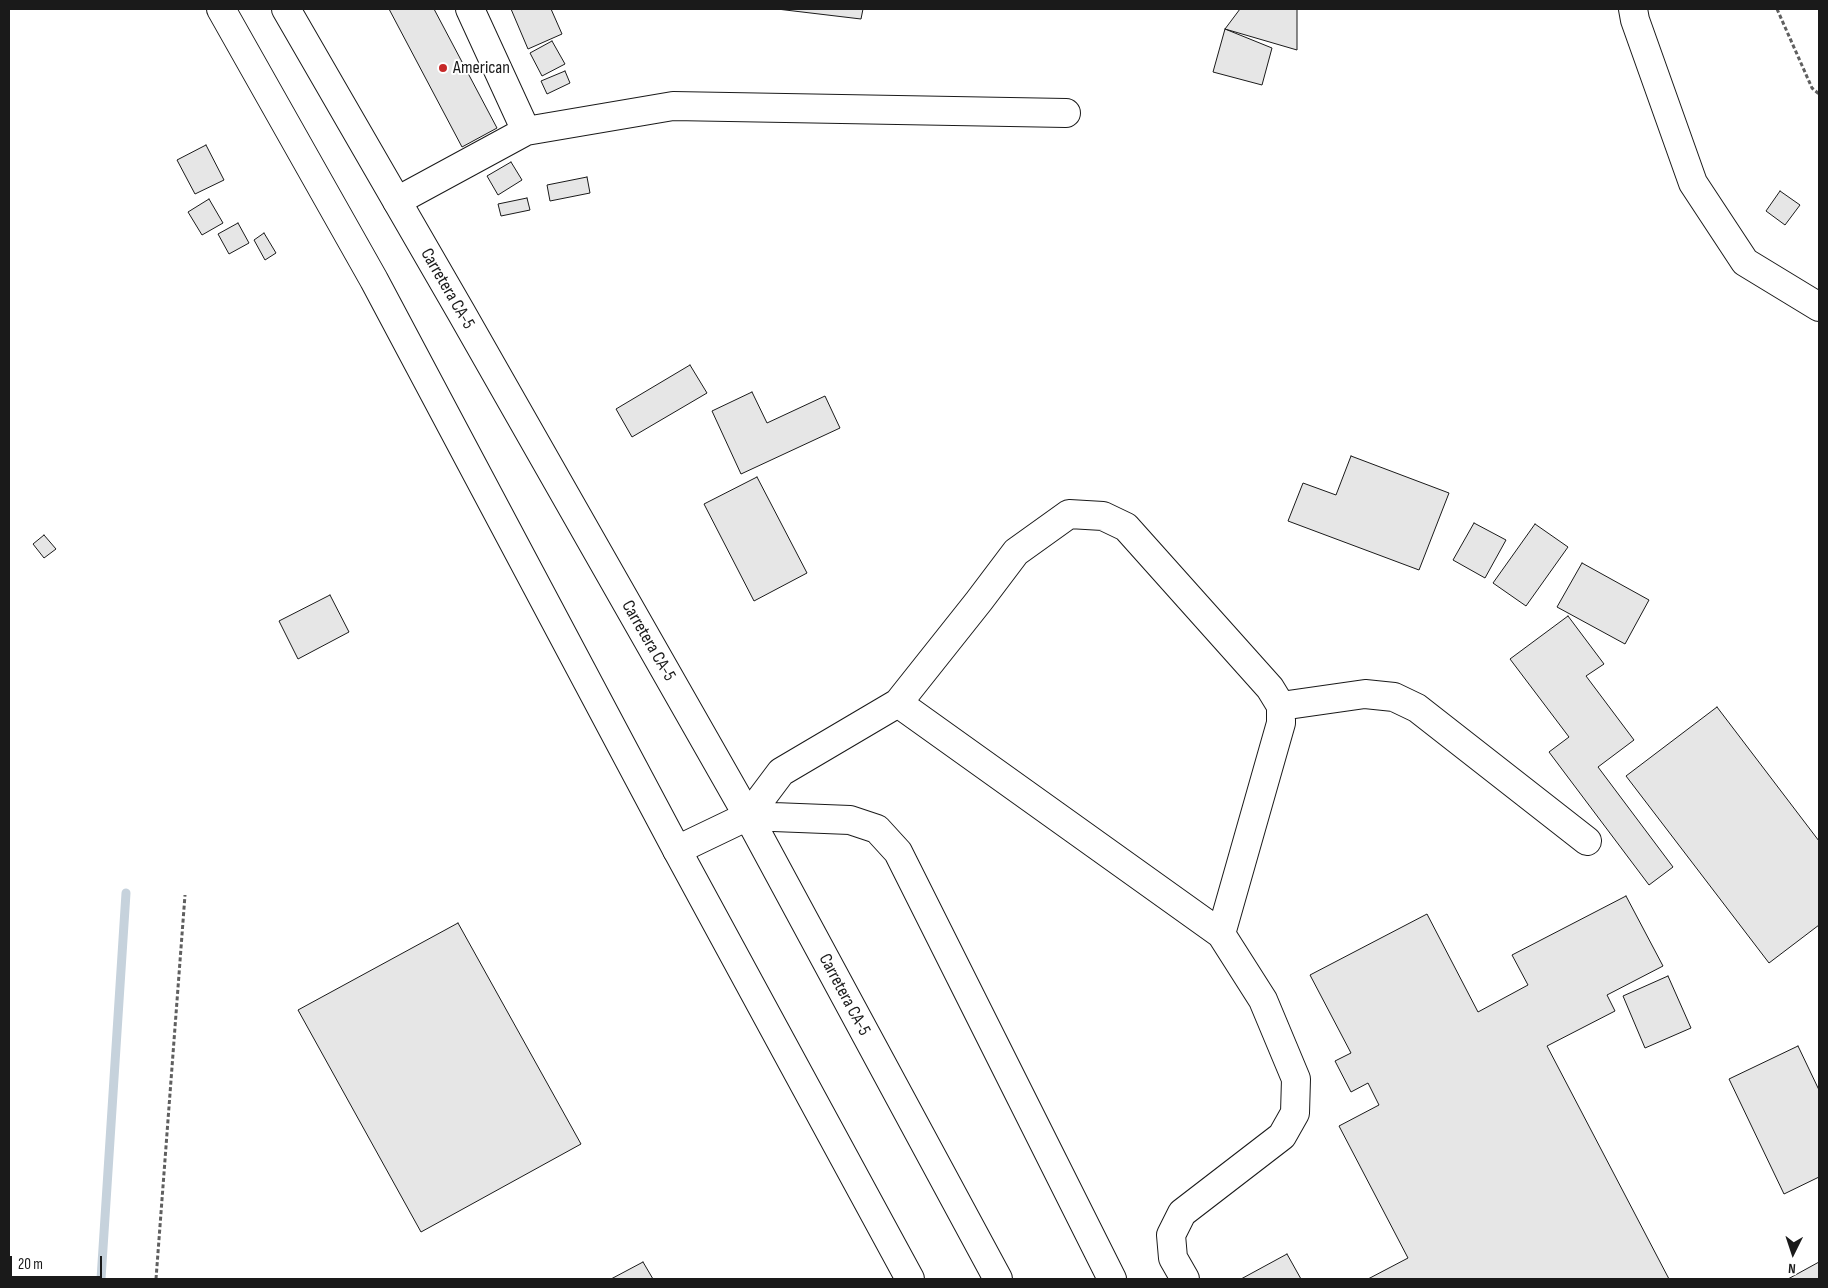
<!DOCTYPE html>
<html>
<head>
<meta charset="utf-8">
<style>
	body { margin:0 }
	#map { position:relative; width:1828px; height:1288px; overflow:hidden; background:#fff; font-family:"Sofia Sans Condensed",sans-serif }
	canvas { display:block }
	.frame { position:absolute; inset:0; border:10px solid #1a1a1a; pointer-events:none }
	.north { position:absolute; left:1768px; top:1228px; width:50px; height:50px; -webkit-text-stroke:4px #fff; paint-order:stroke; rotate:184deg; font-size:14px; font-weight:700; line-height:20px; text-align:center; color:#1a1a1a }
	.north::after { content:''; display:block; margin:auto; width:18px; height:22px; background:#1a1a1a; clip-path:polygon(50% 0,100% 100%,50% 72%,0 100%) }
	.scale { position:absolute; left:10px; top:1256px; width:92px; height:22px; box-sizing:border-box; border:2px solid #1a1a1a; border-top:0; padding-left:6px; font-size:15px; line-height:18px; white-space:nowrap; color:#1a1a1a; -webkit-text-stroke:4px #fff; paint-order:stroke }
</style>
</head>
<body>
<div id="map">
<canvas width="1828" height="1288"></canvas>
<div class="frame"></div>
<div class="north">N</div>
<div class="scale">20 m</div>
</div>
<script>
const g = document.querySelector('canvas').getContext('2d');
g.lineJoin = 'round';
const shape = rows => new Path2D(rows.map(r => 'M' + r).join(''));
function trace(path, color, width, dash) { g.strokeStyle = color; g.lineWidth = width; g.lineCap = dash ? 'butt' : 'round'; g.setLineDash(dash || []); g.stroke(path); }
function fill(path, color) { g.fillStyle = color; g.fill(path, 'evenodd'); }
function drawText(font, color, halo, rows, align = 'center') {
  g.font = font + ' "Sofia Sans Condensed",sans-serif'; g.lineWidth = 4; g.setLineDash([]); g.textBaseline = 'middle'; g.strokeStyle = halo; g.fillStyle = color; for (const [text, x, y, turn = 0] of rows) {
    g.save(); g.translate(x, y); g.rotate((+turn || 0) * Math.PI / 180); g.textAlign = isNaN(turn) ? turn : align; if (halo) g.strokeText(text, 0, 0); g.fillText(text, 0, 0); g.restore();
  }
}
trace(shape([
	[101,1279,126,893]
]), '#c6d2dc', 9);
const building = shape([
	[389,9,434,9,497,128,462,147,389,9],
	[511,9,551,9,562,34,528,49,511,9],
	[777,9,863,9,861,19,777,9],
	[1240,9,1297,9,1297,50,1225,29,1240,9],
	[1225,29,1272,48,1262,85,1213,72,1225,29],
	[552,41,565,64,542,76,530,53,552,41],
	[565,71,570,83,547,94,541,81,565,71],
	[206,145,224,180,195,194,177,160,206,145],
	[511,162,522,180,498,195,487,176,511,162],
	[587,177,590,193,550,201,547,185,587,177],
	[1780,191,1800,205,1785,225,1766,211,1780,191],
	[527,198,530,210,501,216,498,204,527,198],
	[209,199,223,223,202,235,188,212,209,199],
	[238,223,249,243,229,254,218,234,238,223],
	[264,233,276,253,265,260,254,240,264,233],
	[690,365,707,393,632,437,616,409,690,365],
	[752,392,767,423,825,396,840,428,741,474,712,411,752,392],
	[1351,456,1449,493,1419,570,1288,521,1303,483,1336,495,1351,456],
	[757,477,807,573,754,601,704,504,757,477],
	[1474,523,1506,540,1485,578,1453,560,1474,523],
	[1535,524,1568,547,1526,606,1493,583,1535,524],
	[44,535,56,549,44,558,33,544,44,535],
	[1582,563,1649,600,1625,644,1557,607,1582,563],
	[330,595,349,632,298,659,279,621,330,595],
	[1568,616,1604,664,1586,676,1634,740,1598,767,1673,867,1649,885,1549,752,1569,737,1510,659,1568,616],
	[1717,707,1819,841,1819,925,1769,963,1626,776,1717,707],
	[1626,896,1663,966,1607,995,1615,1011,1547,1046,1669,1279,1368,1279,1408,1258,1339,1126,1379,1105,1368,1083,1351,1092,1335,1061,1351,1053,1310,975,1427,914,1478,1012,1528,985,1512,955,1626,896],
	[458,923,581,1144,421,1232,298,1010,458,923],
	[1668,976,1691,1028,1645,1048,1623,996,1668,976],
	[1798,1046,1819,1090,1819,1177,1784,1194,1729,1079,1798,1046],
	[1287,1254,1301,1279,1241,1279,1287,1254],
	[643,1262,653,1279,611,1279,643,1262],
	[1819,1262,1819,1279,1788,1279,1819,1262]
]);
fill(building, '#e6e6e6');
trace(building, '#1a1a1a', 1);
const minor = shape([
	[470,9,526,131],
	[1633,9,1635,20,1693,183,1745,262,1819,307],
	[397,201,526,131,673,106,1066,113],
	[898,703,1221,934,1263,1000,1296,1079,1295,1113,1282,1136,1182,1213,1171,1235,1173,1258,1185,1279],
	[1281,706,1365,694,1394,697,1417,708,1587,841],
	[748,816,850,820,877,829,898,852,1112,1279],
	[677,850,748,816,781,772,898,703,979,601,1016,552,1069,514,1103,516,1126,527,1270,688,1281,706,1281,723,1221,934]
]);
const highway = shape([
	[221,9,374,280,677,850,910,1279],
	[286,9,461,312,748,816,998,1279]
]);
trace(minor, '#1a1a1a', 30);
trace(highway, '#1a1a1a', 30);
trace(shape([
	[1777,9,1812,88,1819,94],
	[156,1279,185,895]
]), '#5f5f5f', 3, [4, 2.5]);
trace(minor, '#fff', 28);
trace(highway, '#fff', 28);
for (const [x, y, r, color] of [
	[443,68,5,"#c62828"]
]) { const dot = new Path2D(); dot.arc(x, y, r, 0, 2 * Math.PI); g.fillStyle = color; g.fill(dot); trace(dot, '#fff', 2); }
drawText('18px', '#1a1a1a', '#fff', [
	["American",453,68]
], 'left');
drawText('18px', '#1a1a1a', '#fff', [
	["Carretera CA-5",447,289,60],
	["Carretera CA-5",648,641,60],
	["Carretera CA-5",844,995,62]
]);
</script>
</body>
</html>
